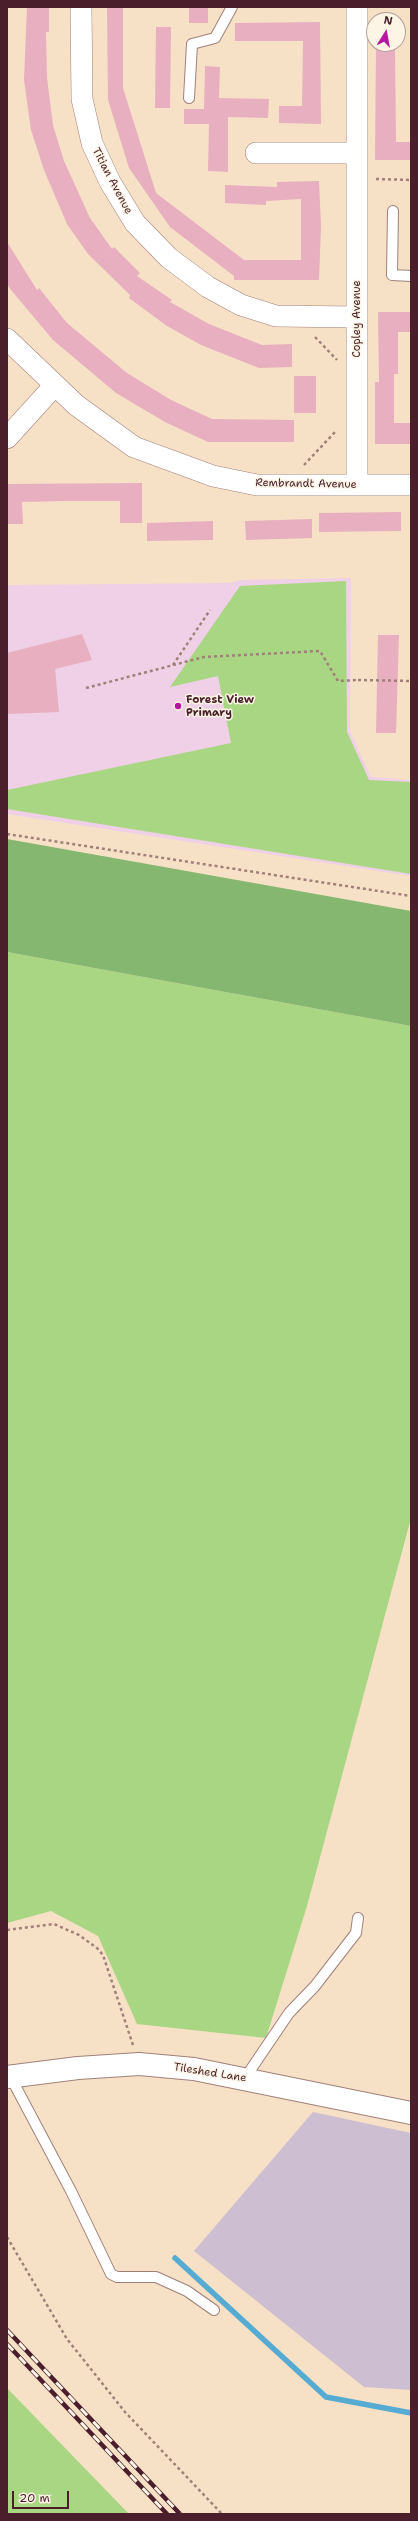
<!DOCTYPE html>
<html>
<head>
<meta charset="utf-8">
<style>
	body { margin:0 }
	#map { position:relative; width:418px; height:2521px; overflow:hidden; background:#f6e1c7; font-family:"Shantell Sans",sans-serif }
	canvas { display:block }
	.frame { position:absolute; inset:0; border:8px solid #4a1f2b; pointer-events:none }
	.north { position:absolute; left:366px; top:12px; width:40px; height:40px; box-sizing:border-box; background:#fcf5e5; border:1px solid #b59f9b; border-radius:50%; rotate:11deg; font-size:11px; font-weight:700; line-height:16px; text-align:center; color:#4a1f2b }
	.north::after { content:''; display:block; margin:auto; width:14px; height:18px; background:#b5179e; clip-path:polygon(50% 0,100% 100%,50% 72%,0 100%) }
	.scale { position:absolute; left:12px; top:2491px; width:57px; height:18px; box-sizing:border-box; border:2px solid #4a1f2b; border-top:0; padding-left:5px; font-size:12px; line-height:14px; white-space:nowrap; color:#4a1f2b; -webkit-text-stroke:3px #fcf5e5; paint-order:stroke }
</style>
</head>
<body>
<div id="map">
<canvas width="418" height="2521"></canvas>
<div class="frame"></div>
<div class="north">N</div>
<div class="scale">20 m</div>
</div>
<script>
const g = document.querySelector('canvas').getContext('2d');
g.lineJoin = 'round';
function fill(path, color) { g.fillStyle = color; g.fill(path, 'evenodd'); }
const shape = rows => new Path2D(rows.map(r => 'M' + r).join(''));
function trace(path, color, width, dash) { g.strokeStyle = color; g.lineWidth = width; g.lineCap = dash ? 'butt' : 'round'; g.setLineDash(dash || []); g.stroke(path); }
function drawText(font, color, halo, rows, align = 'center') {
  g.font = font + ' "Shantell Sans",sans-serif'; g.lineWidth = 3; g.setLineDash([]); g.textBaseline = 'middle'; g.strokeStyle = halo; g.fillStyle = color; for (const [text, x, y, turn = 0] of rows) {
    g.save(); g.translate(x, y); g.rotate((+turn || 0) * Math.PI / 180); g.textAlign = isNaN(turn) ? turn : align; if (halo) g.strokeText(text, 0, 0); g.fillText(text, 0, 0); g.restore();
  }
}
fill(shape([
	[351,578,350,731,371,777,411,780,411,876,7,814,7,585,230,583,240,580]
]), '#efd0e6');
fill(shape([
	[313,2112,411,2133,411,2390,364,2387,194,2251]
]), '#cdbed2');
fill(shape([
	[346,581,347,732,369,780,411,782,411,874,7,809,7,790,231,743,218,676,170,687,240,586],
	[7,952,411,1026,411,1518,307,1906,266,2038,137,2024,98,1936,51,1911,7,1923],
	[7,2388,129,2514,7,2514]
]), '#a9d682');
fill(shape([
	[7,839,411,911,411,1026,7,952]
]), '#86b770');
trace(shape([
	[175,2258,326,2397,411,2413]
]), '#55abd2', 5.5);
fill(shape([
	[27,7,49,7,49,32,46,32,47,78,53,125,64,161,90,218,112,249,114,247,140,273,137,276,172,300,170,302,209,324,262,345,292,344,292,367,259,368,201,345,167,326,129,298,130,295,88,254,67,224,44,170,31,130,24,80],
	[107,7,123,7,123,88,156,193,244,260,301,260,301,199,266,201,266,205,225,203,225,185,277,187,277,182,319,181,321,226,319,280,234,280,234,276,170,227,129,168,108,100],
	[189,7,208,7,208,23,189,23],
	[320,22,321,124,279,123,279,106,302,106,303,41,235,41,235,23],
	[156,27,171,27,170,108,155,108],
	[376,44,395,44,396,142,411,142,411,160,375,160],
	[205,66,220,67,219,98,269,99,268,118,228,117,228,172,208,171,209,124,184,124,184,109,204,109],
	[7,242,37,290,39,288,67,323,127,373,171,400,212,419,294,420,294,442,208,442,165,422,116,393,53,340,11,290,7,284],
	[378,312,411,312,411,332,398,332,398,374,394,374,394,423,411,423,411,444,375,444,375,382,379,382],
	[294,376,316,376,316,413,294,413],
	[142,483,142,523,120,523,120,501,66,501,22,502,23,524,7,524,7,484],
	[401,512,401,531,319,532,319,513],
	[312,519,312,538,246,540,245,521],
	[213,521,213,540,147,541,147,523],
	[82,634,92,660,55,669,59,712,7,714,7,653],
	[378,635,399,635,396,733,376,733]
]), '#e7afbf');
const lane = shape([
	[189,98,192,44,215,38,232,7],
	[393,211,392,275,411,276],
	[10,2076,71,2191,111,2274,117,2277,156,2277,187,2291,214,2310],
	[245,2078,289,2013,315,1986,356,1933,358,1918]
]);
const street = shape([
	[81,7,82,99,92,143,110,182,135,223,169,258,208,287,241,305,276,316,357,317],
	[357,7,357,485],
	[256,153,357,153],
	[7,339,76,405,134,447,213,476,257,485,411,485],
	[7,438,55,385]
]);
const secondary = shape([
	[7,2077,78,2068,139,2064,194,2069,411,2113]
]);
trace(lane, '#a08079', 12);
trace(street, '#a08079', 22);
trace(secondary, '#a08079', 24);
trace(shape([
	[376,179,411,180],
	[315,337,337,360],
	[304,465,336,431],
	[173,665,210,610],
	[358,680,411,681],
	[86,688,204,657,320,651,338,681,358,680],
	[7,834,411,896],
	[7,1930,54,1924,79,1935,97,1948,103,1955,133,2045],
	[7,2237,67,2339,125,2412,222,2514]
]), '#a08079', 2.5, [3, 3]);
trace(lane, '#fff', 10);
trace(street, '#fff', 21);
trace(secondary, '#fff', 22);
const rail = shape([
	[7,2330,180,2514],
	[7,2344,167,2514]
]);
trace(rail, '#4a1f2b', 4.5);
trace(rail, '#fcf5e5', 3, [9]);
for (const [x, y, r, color] of [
	[178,706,4,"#b5179e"]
]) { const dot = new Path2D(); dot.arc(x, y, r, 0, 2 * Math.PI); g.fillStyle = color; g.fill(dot); trace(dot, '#fcf5e5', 1.5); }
drawText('11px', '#4a1f2b', '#fcf5e5', [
	["Titian Avenue",112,181,62],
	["Copley Avenue",357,319,-90],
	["Rembrandt Avenue",306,484,1],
	["Tileshed Lane",210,2073,9]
]);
drawText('bold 11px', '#4a1f2b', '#fcf5e5', [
	["Forest View",186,700],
	["Primary",186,713]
], 'left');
</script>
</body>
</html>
